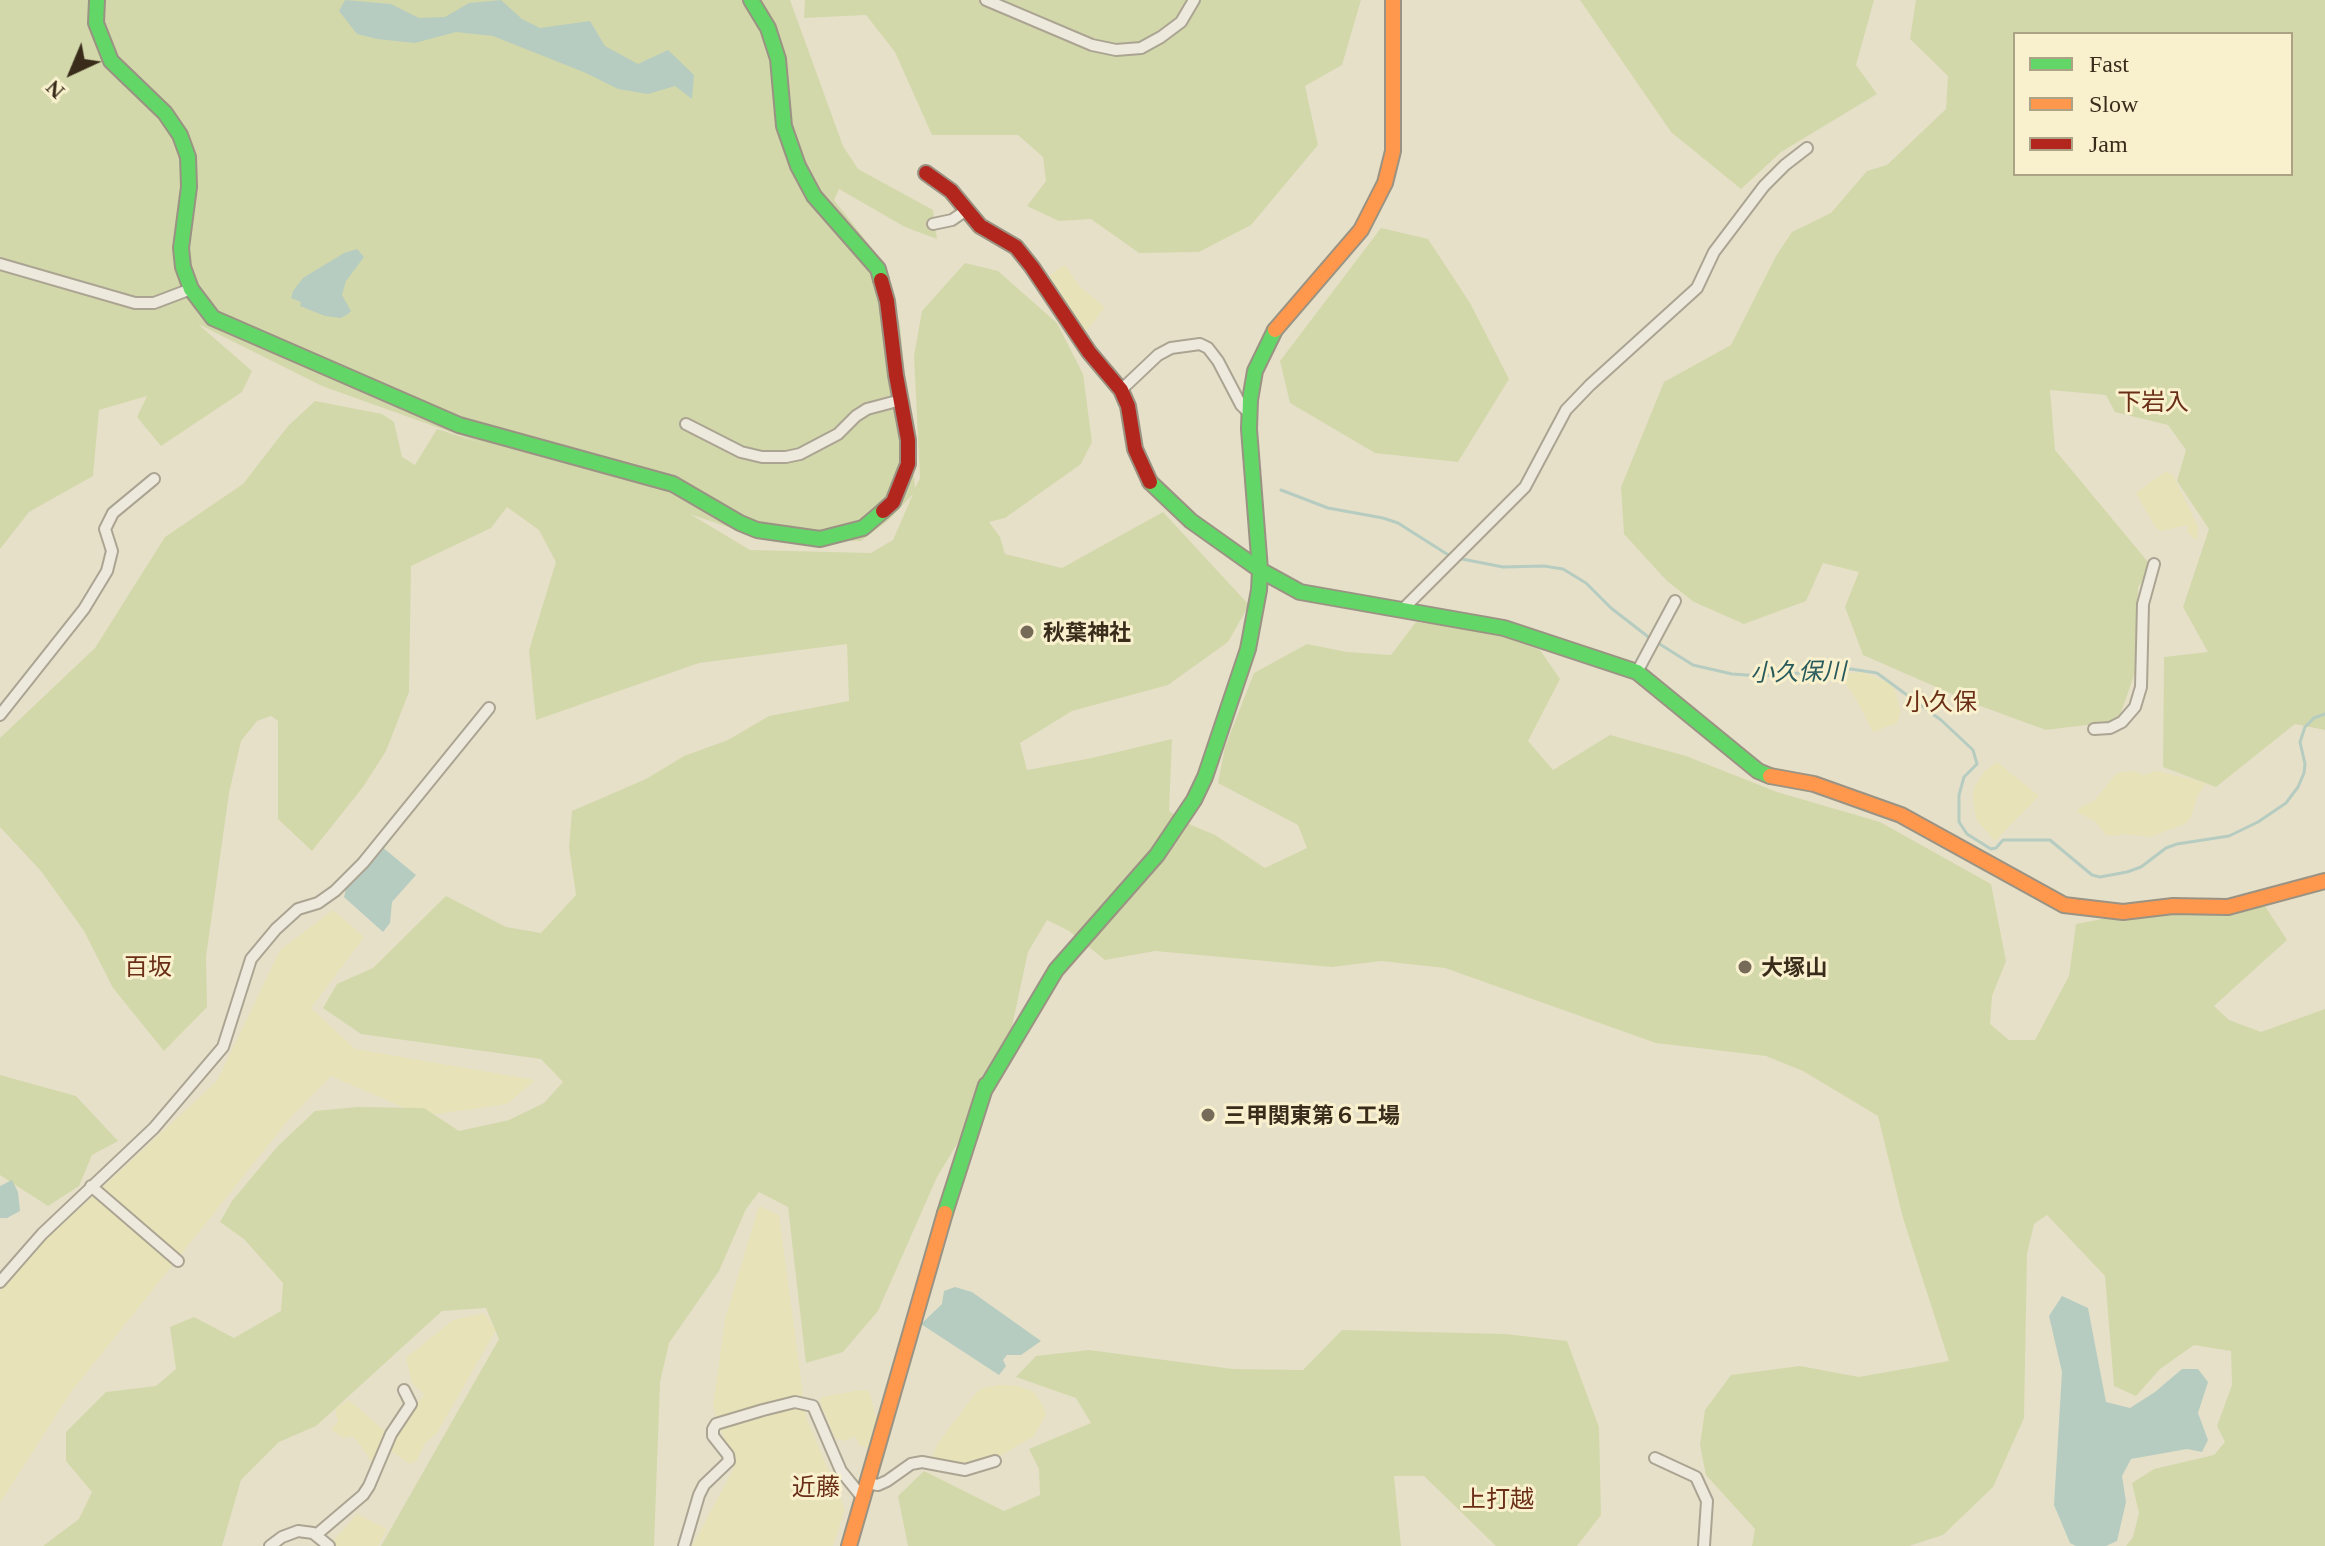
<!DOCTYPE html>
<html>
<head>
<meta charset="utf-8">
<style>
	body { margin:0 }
	#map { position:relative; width:2325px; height:1546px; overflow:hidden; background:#e6e0c9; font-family:Georgia,serif }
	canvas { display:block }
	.legend { position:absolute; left:2013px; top:32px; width:280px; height:144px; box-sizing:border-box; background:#f9f0ce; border:2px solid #aca286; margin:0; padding:10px 14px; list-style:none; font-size:24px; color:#392c1b }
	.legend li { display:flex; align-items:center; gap:16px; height:40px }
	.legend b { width:40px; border:2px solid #aca286 }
	.north { position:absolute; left:32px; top:32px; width:80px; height:80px; -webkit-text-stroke:6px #f9f0ce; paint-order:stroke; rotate:224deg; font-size:22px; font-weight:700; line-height:32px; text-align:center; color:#392c1b }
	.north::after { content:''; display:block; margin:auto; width:28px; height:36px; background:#392c1b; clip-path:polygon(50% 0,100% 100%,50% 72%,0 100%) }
</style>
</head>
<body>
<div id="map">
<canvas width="2325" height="1546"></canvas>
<ul class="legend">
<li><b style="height:10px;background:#63d668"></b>Fast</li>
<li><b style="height:10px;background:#ff974d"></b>Slow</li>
<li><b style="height:10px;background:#b3261e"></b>Jam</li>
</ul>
<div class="north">N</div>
</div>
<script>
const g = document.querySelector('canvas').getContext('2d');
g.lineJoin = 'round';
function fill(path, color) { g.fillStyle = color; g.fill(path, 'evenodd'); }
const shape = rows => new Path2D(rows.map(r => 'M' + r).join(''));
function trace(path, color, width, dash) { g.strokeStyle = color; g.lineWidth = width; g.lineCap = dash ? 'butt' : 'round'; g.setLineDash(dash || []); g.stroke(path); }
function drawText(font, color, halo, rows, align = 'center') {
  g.font = font + ' Georgia,"Noto Sans JP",serif'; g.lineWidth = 6; g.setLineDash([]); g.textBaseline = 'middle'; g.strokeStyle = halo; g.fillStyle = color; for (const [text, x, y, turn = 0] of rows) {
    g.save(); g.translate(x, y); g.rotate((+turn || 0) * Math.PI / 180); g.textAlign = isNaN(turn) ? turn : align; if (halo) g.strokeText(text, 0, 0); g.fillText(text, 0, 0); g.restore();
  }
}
fill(shape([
	[1065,265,1079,286,1105,307,1084,334,1048,280,1052,273],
	[2166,471,2173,475,2198,527,2197,541,2188,533,2187,525,2160,531,2156,528,2136,493],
	[1863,672,1889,683,1895,690,1901,712,1897,723,1873,732,1856,699,1845,683,1835,674],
	[1997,762,2039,796,1995,841,1976,819,1973,799,1974,787,1984,772],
	[2135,771,2142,775,2157,771,2206,783,2197,797,2191,817,2185,824,2150,837,2127,834,2113,836,2106,835,2095,821,2077,812,2079,808,2094,801,2114,776,2120,772],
	[333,910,364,937,311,1008,355,1049,535,1080,507,1104,423,1116,331,1076,290,1118,71,1392,0,1503,0,1291,41,1244,217,1081,280,950],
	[759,1206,779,1215,806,1417,845,1509,833,1546,692,1546,734,1468,713,1407,725,1319],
	[484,1313,496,1330,437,1433,425,1443,417,1460,410,1464,388,1449,373,1466,367,1454,353,1436,344,1438,331,1430,338,1421,335,1408,349,1400,387,1433,409,1415,424,1394,412,1383,406,1358,453,1320],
	[1001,1385,1018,1386,1034,1392,1044,1408,1046,1415,1034,1436,1000,1456,973,1464,957,1464,932,1457,938,1443,975,1394,982,1388],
	[861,1390,869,1391,877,1420,868,1448,860,1445,855,1436,844,1441,835,1438,820,1403,821,1397],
	[357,1514,387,1529,378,1546,329,1546]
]), '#e7e2b8');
fill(shape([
	[0,0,790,0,843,146,858,169,933,210,937,239,905,227,839,189,834,200,878,256,900,324,915,488,920,478,914,356,922,311,965,263,998,271,1057,323,1083,374,1092,442,1081,464,1005,518,989,522,1000,537,1005,554,1062,568,1163,512,1249,605,1228,642,1168,685,1072,711,1020,743,1027,770,1092,758,1172,739,1169,811,1191,825,1215,835,1265,868,1307,848,1298,825,1218,783,1225,747,1254,673,1307,644,1347,652,1391,655,1416,622,1495,633,1540,650,1560,679,1528,741,1553,770,1610,735,1686,756,1777,792,1880,822,1991,884,2006,961,1992,996,1990,1024,2009,1040,2035,1040,2069,976,2076,924,2165,907,2265,906,2287,940,2214,1006,2229,1020,2261,1032,2325,1009,2325,1546,2126,1546,2133,1537,2139,1513,2132,1483,2154,1469,2214,1455,2225,1442,2217,1426,2232,1385,2231,1351,2194,1345,2160,1369,2136,1396,2114,1386,2105,1276,2047,1215,2034,1224,2027,1254,2024,1418,1993,1487,1943,1535,1909,1546,1752,1546,1755,1529,1706,1475,1700,1445,1705,1410,1731,1375,1800,1366,1859,1377,1949,1361,1903,1218,1878,1116,1803,1071,1766,1056,1656,1043,1445,968,1381,961,1332,967,1155,951,1105,960,1069,931,1047,920,1028,952,1003,1068,937,1177,878,1311,843,1352,806,1363,788,1207,759,1192,746,1209,719,1271,669,1343,660,1382,654,1546,381,1546,499,1339,486,1308,442,1311,316,1426,279,1442,241,1480,222,1546,43,1546,79,1519,92,1492,66,1461,66,1432,106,1392,156,1386,176,1369,170,1327,194,1317,234,1338,281,1311,283,1283,244,1239,220,1222,232,1201,277,1147,315,1111,357,1107,424,1108,459,1131,509,1120,544,1103,563,1082,541,1059,361,1034,323,1008,337,984,373,968,446,896,506,927,541,933,576,895,569,847,572,811,646,779,684,756,728,740,769,716,849,701,847,644,699,663,536,720,529,650,556,562,539,530,507,507,491,528,411,566,409,692,386,751,363,787,312,851,278,819,278,721,271,716,257,721,241,741,229,793,206,957,207,1007,164,1051,113,988,84,931,41,871,0,827,0,738,95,648,165,537,243,484,288,426,315,401,382,414,394,422,402,457,415,465,437,429,484,444,322,386,198,324,252,371,242,392,161,446,137,417,147,396,99,410,93,476,29,512,0,549],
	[913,494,893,540,871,553,750,550,690,514,763,539,861,541,889,520],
	[805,0,1361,0,1342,65,1305,86,1318,145,1251,225,1199,252,1139,253,1091,219,1059,221,1027,206,1046,181,1043,157,1018,135,932,135,895,52,866,15,804,18],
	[1580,0,1874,0,1856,65,1877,94,1781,152,1741,189,1671,132],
	[1916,0,2325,0,2325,730,2295,724,2216,787,2163,767,2164,657,2208,652,2183,607,2209,529,2177,481,2186,450,2168,425,2115,412,2106,395,2050,390,2055,450,2153,568,2138,587,2137,667,2118,721,2046,730,1975,704,1863,655,1845,607,1859,572,1823,563,1806,601,1744,624,1694,602,1667,581,1624,534,1621,487,1664,382,1731,345,1776,256,1792,232,1831,213,1867,171,1887,165,1946,109,1948,76,1910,39],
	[2015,34,2291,34,2291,174,2015,174],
	[1381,228,1428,239,1470,303,1509,379,1458,462,1375,453,1290,403,1280,361],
	[0,1075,76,1096,118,1141,92,1155,79,1186,48,1206,0,1175],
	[1342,1330,1505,1334,1567,1341,1599,1427,1601,1515,1577,1546,1496,1546,1424,1476,1394,1476,1401,1546,908,1546,898,1496,924,1471,1004,1511,1040,1495,1039,1469,1029,1449,1091,1423,1076,1398,1016,1377,1036,1356,1089,1350,1233,1369,1303,1370]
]), '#d3d8aa');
fill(shape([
	[345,0,391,4,419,18,445,17,469,3,501,0,522,19,540,28,590,21,605,46,638,64,668,50,694,75,692,99,675,86,648,94,618,89,586,73,493,36,456,32,415,43,377,39,357,34,339,11],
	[357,249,364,257,346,281,342,295,351,311,348,314,341,318,325,316,300,306,301,302,291,298,293,291,303,278,344,253],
	[381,846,416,875,392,902,390,923,383,932,344,897,346,889],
	[12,1180,18,1192,20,1211,7,1218,0,1218,0,1186],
	[955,1287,972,1292,1041,1341,1021,1355,1007,1355,1003,1360,1006,1366,999,1375,921,1324,942,1304,944,1291],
	[2062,1296,2088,1308,2106,1402,2130,1408,2155,1392,2182,1369,2198,1369,2208,1382,2198,1413,2208,1440,2202,1452,2187,1449,2131,1459,2122,1476,2126,1502,2117,1541,2106,1546,2076,1546,2070,1543,2054,1505,2062,1372,2049,1316]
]), '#b6ccc0');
trace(shape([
	[1281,490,1328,508,1383,518,1398,523,1450,556],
	[1457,558,1503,567,1544,566,1563,569,1586,583,1611,608,1651,639],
	[1658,643,1693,665,1732,674,1762,676,1851,669,1877,673,1941,720,1973,750,1977,764,1964,777,1959,795,1959,822,1967,834,1991,849,1996,848,2003,840,2050,840,2092,875,2100,877,2127,872,2141,867,2166,848,2177,844,2229,836,2258,822,2286,803,2298,787,2304,773,2305,764,2300,742,2305,727,2314,718,2325,714]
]), '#b6ccc0', 3);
const street = shape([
	[986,0,1092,45,1116,50,1141,48,1161,37,1181,22,1194,0],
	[933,224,952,220,965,211],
	[0,264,135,303,154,303,191,289],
	[1121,390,1158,355,1171,348,1200,344,1208,348,1218,361,1241,405,1249,413],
	[686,424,741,452,762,457,786,457,800,454,838,434,856,416,867,409,901,400],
	[1401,611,1525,487,1566,410,1590,385,1697,288,1714,252,1764,186,1785,165,1807,148],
	[1637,672,1675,601],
	[0,715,84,609,107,571,112,551,105,529,113,513,154,479],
	[2094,729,2110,728,2122,722,2135,707,2141,687,2143,604,2154,564],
	[91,1186,178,1261],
	[0,1282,42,1234,154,1128,223,1047,251,959,276,929,298,909,318,903,335,891,363,863,489,708],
	[1655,1458,1696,1477,1707,1501,1704,1546],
	[866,1483,878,1485,887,1481,911,1464,922,1462,965,1470,995,1461],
	[316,1535,363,1495,369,1486,391,1434,411,1404,404,1390],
	[270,1546,282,1537,298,1531,313,1533,329,1546],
	[684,1546,699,1495,704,1485,729,1461,728,1455,713,1436,713,1429,716,1424,763,1410,795,1402,813,1406,841,1471,862,1497]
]);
const fast = shape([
	[97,0,96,23,111,61,165,113,180,135,188,157,189,187,181,248,183,267,191,289,213,318,459,425,673,484,740,523,757,530,820,539,863,528,883,511],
	[751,0,768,28,778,59,784,126,798,166,814,196,878,269,881,280],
	[1150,482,1191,521,1260,570,1300,592,1504,628,1637,672,1758,771,1770,776],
	[984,1091,1056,970,1157,855,1194,800,1205,777,1248,649,1259,590,1260,570,1249,429,1250,400,1255,371,1275,330],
	[945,1213,986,1085]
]);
const slow = shape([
	[1275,330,1361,230,1385,183,1393,151,1393,0],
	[1770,776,1814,784,1901,815,2064,905,2123,912,2173,906,2228,907,2325,881],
	[849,1546,945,1213]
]);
const jam = shape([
	[926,173,951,191,980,226,1016,247,1032,267,1089,352,1121,390,1128,406,1135,449,1150,482],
	[881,280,887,301,896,375,908,440,908,464,893,502,883,511]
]);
trace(street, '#aba493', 14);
trace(fast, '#9a9383', 18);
trace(slow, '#9a9383', 18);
trace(jam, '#9a9383', 18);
trace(street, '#ede9dc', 10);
trace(fast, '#63d668', 14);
trace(slow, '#ff974d', 14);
trace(jam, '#b3261e', 14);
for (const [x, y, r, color] of [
	[1027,632,8,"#766b58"],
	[1745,967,8,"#766b58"],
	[1208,1115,8,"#766b58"]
]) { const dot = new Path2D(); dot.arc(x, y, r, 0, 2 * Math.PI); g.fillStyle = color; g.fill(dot); trace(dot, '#f9f0ce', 3); }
drawText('bold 22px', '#392c1b', '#f9f0ce', [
	["秋葉神社",1043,632],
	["大塚山",1761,967],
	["三甲関東第６工場",1224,1115]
], 'left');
drawText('24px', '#6a2e16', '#f9f0ce', [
	["下岩入",2153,401],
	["小久保",1941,701],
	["百坂",148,966],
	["近藤",816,1486],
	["上打越",1498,1498]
]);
drawText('italic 24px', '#285a5b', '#f9f0ce', [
	["小久保川",1798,671,-1]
]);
</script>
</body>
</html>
